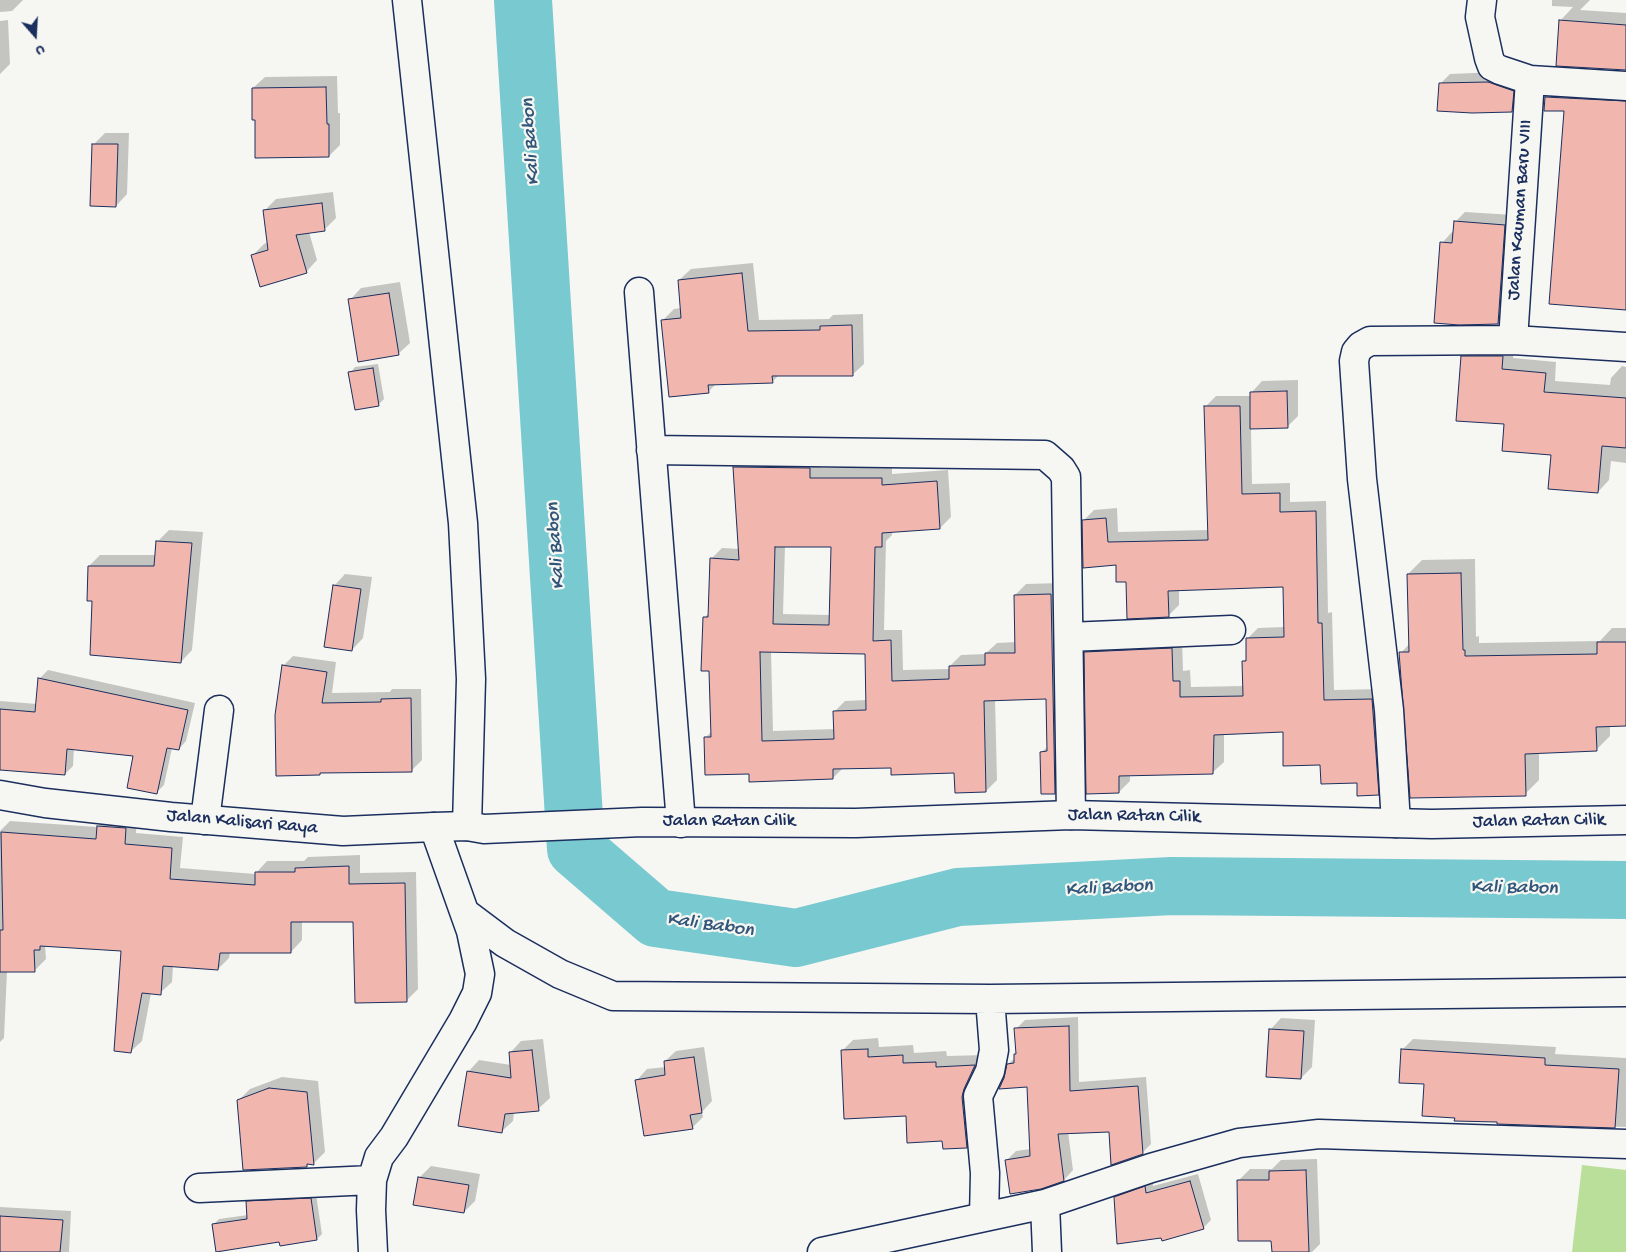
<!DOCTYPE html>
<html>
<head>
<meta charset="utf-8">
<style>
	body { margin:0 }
	#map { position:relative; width:1626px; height:1252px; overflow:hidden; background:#f6f6f2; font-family:"Gochi Hand",sans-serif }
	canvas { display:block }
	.north { position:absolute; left:10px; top:10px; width:50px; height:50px; -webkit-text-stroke:4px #f6f6f2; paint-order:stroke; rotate:161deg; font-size:14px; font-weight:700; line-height:20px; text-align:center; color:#1b2f5e }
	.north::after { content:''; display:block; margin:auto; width:18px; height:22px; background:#1b2f5e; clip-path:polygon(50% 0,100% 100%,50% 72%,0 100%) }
</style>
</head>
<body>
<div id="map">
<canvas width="1626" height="1252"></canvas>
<div class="north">U</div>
</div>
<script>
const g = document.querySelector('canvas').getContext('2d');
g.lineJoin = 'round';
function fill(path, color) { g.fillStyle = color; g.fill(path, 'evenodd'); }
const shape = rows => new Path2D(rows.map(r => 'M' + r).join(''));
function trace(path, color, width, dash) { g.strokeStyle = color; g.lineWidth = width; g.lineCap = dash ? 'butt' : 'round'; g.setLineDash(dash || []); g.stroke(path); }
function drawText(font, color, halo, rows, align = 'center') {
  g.font = font + ' "Gochi Hand",sans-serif'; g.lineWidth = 4.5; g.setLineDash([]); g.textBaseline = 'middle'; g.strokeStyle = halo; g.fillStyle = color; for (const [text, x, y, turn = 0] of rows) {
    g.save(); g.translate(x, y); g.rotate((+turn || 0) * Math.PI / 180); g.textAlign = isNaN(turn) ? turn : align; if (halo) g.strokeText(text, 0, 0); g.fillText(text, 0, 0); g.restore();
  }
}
fill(shape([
	[1582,1165,1626,1170,1626,1252,1572,1252]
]), '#badf9a');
fill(shape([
	[0,0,23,0,12,11,0,12],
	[1552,0,1590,0,1580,10,1626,13,1626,69,1560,21,1573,7,1552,6],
	[8,20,10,64,0,74,0,21],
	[1498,72,1523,81,1522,101,1512,110,1440,84,1450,74],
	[337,76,338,113,340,113,340,145,329,156,256,119,253,88,265,77],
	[1557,86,1626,90,1626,309,1566,109,1546,97],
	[105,133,129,133,127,194,116,206,94,144],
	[333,192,336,218,324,230,309,232,317,260,306,272,253,255,264,244,268,242,264,211,276,199],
	[1465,212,1514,215,1508,313,1498,323,1442,243,1452,232,1454,233,1455,222],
	[753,263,759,320,829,319,833,315,863,314,864,364,852,375,779,375,772,382,716,384,708,392,663,320,674,309,682,308,679,280,691,269],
	[400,282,410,343,398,354,350,300,361,288],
	[1474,345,1514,345,1513,358,1556,362,1555,381,1610,385,1611,378,1622,366,1626,367,1626,463,1611,461,1609,480,1598,492,1552,454,1506,423,1462,357],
	[378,364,384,399,379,404,350,373,355,367],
	[1298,380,1298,416,1287,427,1251,428,1252,484,1290,483,1290,502,1326,501,1328,613,1332,612,1334,690,1382,689,1389,783,1378,794,1358,782,1321,764,1284,730,1224,733,1224,762,1213,772,1130,774,1130,781,1119,792,1085,652,1096,642,1182,638,1183,671,1190,670,1191,687,1244,686,1243,662,1247,658,1247,639,1258,628,1285,627,1284,586,1179,589,1179,605,1168,616,1128,580,1084,520,1094,510,1117,508,1118,532,1209,530,1205,407,1216,396,1251,396,1251,393,1262,381],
	[745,456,820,457,821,468,892,468,892,474,948,470,951,517,940,528,892,531,892,535,886,541,884,630,902,630,903,670,950,669,950,666,961,655,985,654,997,643,1016,642,1015,595,1026,584,1062,583,1065,782,1055,793,1042,752,1049,745,1048,698,995,699,997,780,986,791,955,771,892,766,843,768,833,778,750,772,705,738,712,731,710,670,705,617,709,613,711,559,722,548,740,549,734,467],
	[832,545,830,615,783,614,785,546],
	[771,651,866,653,867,700,845,701,834,712,835,729,773,731],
	[169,530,203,532,192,650,181,662,93,600,89,566,100,555,156,555,158,541],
	[1475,559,1476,637,1479,636,1479,643,1600,641,1612,628,1626,628,1626,725,1610,726,1610,736,1596,750,1539,752,1539,780,1525,794,1401,653,1410,643,1408,574,1422,560],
	[345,574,372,577,363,638,352,650,334,586],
	[293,656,336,662,332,693,390,692,392,689,421,689,422,760,412,770,321,772,319,774,283,666],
	[48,670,195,703,186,741,179,749,172,748,164,785,156,793,135,755,74,748,73,766,65,774,0,765,0,701,37,704,40,678],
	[109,815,137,817,136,833,183,837,180,868,255,874,267,861,304,861,308,857,360,855,360,873,416,872,418,989,406,1001,354,920,302,921,302,940,291,952,230,952,229,958,218,969,173,966,172,982,160,993,151,993,142,1041,130,1052,123,950,45,945,46,959,34,971,7,971,4,1038,0,1042,0,831,10,821,97,827],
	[1078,1017,1079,1082,1146,1077,1151,1144,1142,1153,1110,1130,1068,1132,1073,1170,1064,1180,1006,1161,1016,1151,1031,1149,1028,1086,1005,1078,1008,1064,1015,1058,1017,1052,1016,1029,1025,1020],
	[1281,1018,1315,1020,1312,1067,1301,1078,1270,1030],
	[878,1038,879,1047,913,1045,914,1053,946,1051,947,1056,985,1055,977,1136,967,1147,943,1139,907,1115,842,1051,853,1040],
	[543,1039,550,1098,538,1109,514,1112,513,1121,501,1132,468,1072,479,1060,511,1065,510,1053,521,1041],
	[1413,1039,1556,1047,1555,1054,1626,1058,1626,1127,1499,1123,1499,1121,1456,1117,1425,1082,1402,1050],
	[704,1047,712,1101,702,1112,703,1117,692,1128,637,1080,647,1069,666,1067,665,1061,676,1051],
	[282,1077,318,1081,325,1152,313,1164,309,1163,306,1166,238,1101,250,1089],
	[1317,1159,1320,1244,1312,1252,1273,1252,1272,1239,1238,1181,1250,1169,1272,1169,1281,1160],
	[431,1166,480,1174,475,1201,464,1212,415,1204,420,1177],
	[1198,1174,1211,1220,1203,1228,1115,1198,1123,1189,1153,1179,1153,1186],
	[316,1194,322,1234,317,1239,280,1241,214,1224,219,1219,248,1215,247,1202,252,1197],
	[0,1207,71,1211,69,1252,0,1252]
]), '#0003');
trace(shape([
	[523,0,576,849,656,918,796,938,958,897,1172,886,1626,890]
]), '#78c9d0', 58);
const building = shape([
	[1559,20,1626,25,1626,70,1556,66,1559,20],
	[1488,82,1514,91,1512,112,1472,113,1437,111,1439,83,1488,82],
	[326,87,327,124,329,124,329,157,255,158,255,120,252,120,252,88,326,87],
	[1545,97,1626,101,1626,310,1549,304,1564,111,1544,111,1545,97],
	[92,144,118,144,116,207,90,206,92,144],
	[322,203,325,231,296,235,307,273,260,287,251,255,268,250,263,210,322,203],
	[1454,221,1505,225,1498,324,1459,325,1434,323,1440,242,1452,243,1454,221],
	[742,273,748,331,820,330,820,326,852,325,853,376,772,376,773,383,708,385,709,393,669,397,661,320,681,318,678,280,742,273],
	[389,293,399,355,358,362,348,299,389,293],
	[1461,356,1503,356,1502,369,1546,373,1544,392,1626,398,1626,448,1602,446,1598,493,1548,489,1551,455,1502,451,1504,424,1456,421,1461,356],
	[373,368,379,406,355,410,348,372,373,368],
	[1287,391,1288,428,1250,429,1250,392,1287,391],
	[1204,406,1240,406,1242,494,1280,493,1280,512,1316,511,1318,623,1322,623,1324,700,1372,699,1379,795,1357,796,1357,783,1321,784,1320,765,1283,766,1283,732,1214,735,1213,774,1119,776,1119,793,1086,794,1084,652,1172,648,1173,681,1180,681,1180,697,1243,696,1242,661,1246,661,1246,638,1284,637,1283,587,1168,591,1169,617,1127,619,1126,582,1116,582,1116,565,1083,568,1082,520,1106,518,1108,542,1208,540,1204,406],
	[733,467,810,468,810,478,882,478,882,485,937,481,940,529,882,533,882,547,875,547,873,641,891,640,892,681,949,679,949,666,985,665,985,653,1015,653,1014,595,1051,594,1055,794,1041,794,1040,752,1047,751,1046,699,984,701,986,792,955,793,954,773,891,775,891,768,833,769,833,779,749,782,749,774,705,775,704,737,711,737,709,671,701,671,703,617,708,617,710,558,739,560,733,467],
	[775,547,831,547,829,625,773,624,775,547],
	[760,652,865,654,866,710,833,711,834,739,762,741,760,652],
	[156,541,192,543,181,663,90,655,92,601,87,601,88,566,154,566,156,541],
	[1461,573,1463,650,1465,650,1465,656,1597,654,1597,642,1626,642,1626,726,1596,727,1597,751,1525,754,1526,796,1410,798,1399,652,1409,652,1407,574,1461,573],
	[333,585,361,589,352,651,324,647,333,585],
	[282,665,327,672,322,703,381,702,381,699,411,698,412,772,320,773,320,775,276,776,275,715,282,665],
	[38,678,188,710,179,750,167,748,157,794,127,788,133,756,67,749,65,775,0,770,0,709,35,712,38,678],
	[97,826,126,828,125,844,172,848,170,879,255,885,255,872,295,872,295,868,349,866,349,884,405,883,407,1002,355,1003,353,922,291,922,291,953,220,953,218,970,163,966,161,995,142,993,131,1053,114,1051,121,951,40,946,40,950,34,950,35,972,0,972,0,930,3,930,1,832,96,839,97,826],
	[1069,1026,1070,1091,1138,1086,1143,1154,1111,1165,1109,1132,1058,1134,1064,1181,1041,1189,1010,1194,1005,1160,1030,1156,1027,1087,999,1089,1004,1078,1007,1064,1014,1063,1014,1054,1016,1054,1014,1028,1069,1026],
	[1269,1029,1304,1031,1301,1079,1266,1077,1269,1029],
	[868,1049,868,1057,903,1055,903,1063,936,1062,936,1067,975,1065,964,1089,962,1097,967,1148,943,1149,942,1141,907,1143,906,1116,844,1119,841,1050,868,1049],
	[1401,1049,1545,1058,1545,1065,1619,1069,1615,1128,1497,1124,1497,1122,1454,1121,1455,1118,1422,1116,1424,1084,1399,1083,1401,1049],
	[532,1050,539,1111,505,1114,502,1133,458,1126,467,1071,511,1078,509,1052,532,1050],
	[694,1057,702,1113,690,1115,693,1129,644,1136,635,1080,665,1075,664,1061,694,1057],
	[269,1088,307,1092,314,1165,307,1164,307,1167,243,1170,237,1100,269,1088],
	[1306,1170,1309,1252,1272,1252,1271,1241,1238,1241,1237,1180,1269,1180,1269,1171,1306,1170],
	[418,1177,469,1185,464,1213,413,1205,418,1177],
	[1190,1181,1204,1229,1162,1241,1161,1238,1117,1244,1114,1197,1145,1186,1146,1193,1190,1181],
	[311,1198,317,1240,280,1246,279,1242,216,1252,212,1224,247,1219,246,1201,311,1198],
	[0,1216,63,1220,60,1252,0,1252,0,1216]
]);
fill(building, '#f1b6ae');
trace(building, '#1b2f5e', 1);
const minor = shape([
	[407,0,463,523,471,679,467,826],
	[1482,0,1480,17,1489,58,1492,66,1500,70,1530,80,1626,86],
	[639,292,681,823],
	[1513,340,1530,80],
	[651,450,1045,455,1061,469,1066,477,1071,815],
	[1069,637,1231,630],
	[205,820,219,710],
	[1396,823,1389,710,1362,479,1354,361,1356,352,1361,346,1370,341,1513,340,1626,347],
	[465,913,505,943,560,974,613,996,990,999,1626,992],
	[199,1188,372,1180],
	[1045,1204,1047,1252],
	[984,1217,985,1173,978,1096,990,1071,994,1050,990,999],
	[373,1252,371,1210,372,1180,379,1157,394,1137,463,1021,477,993,480,974,471,931,434,827],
	[822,1252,1045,1204,1151,1168,1239,1143,1319,1134,1626,1144]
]);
const tertiary = shape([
	[0,795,45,803,171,817,343,831,434,827,467,826,484,829,642,822,856,823,1071,815,1432,824,1626,820]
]);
trace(minor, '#1b2f5e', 31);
trace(tertiary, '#1b2f5e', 31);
trace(minor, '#f6f6f2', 28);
trace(tertiary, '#f6f6f2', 28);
drawText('19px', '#1b2f5e', '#f6f6f2', [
	["Jalan Kauman Baru VIII",1521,210,-86],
	["Jalan Ratan Cilik",1134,817,1],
	["Jalan Ratan Cilik",729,822],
	["Jalan Ratan Cilik",1539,822,-1],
	["Jalan Kalisari Raya",242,823,5]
]);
drawText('italic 20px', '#32567a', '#f6f6f2', [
	["Kali Babon",532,142,-94],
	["Kali Babon",557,546,-94],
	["Kali Babon",1109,889,-3],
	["Kali Babon",1514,889,1],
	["Kali Babon",710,926,8]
]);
</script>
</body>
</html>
